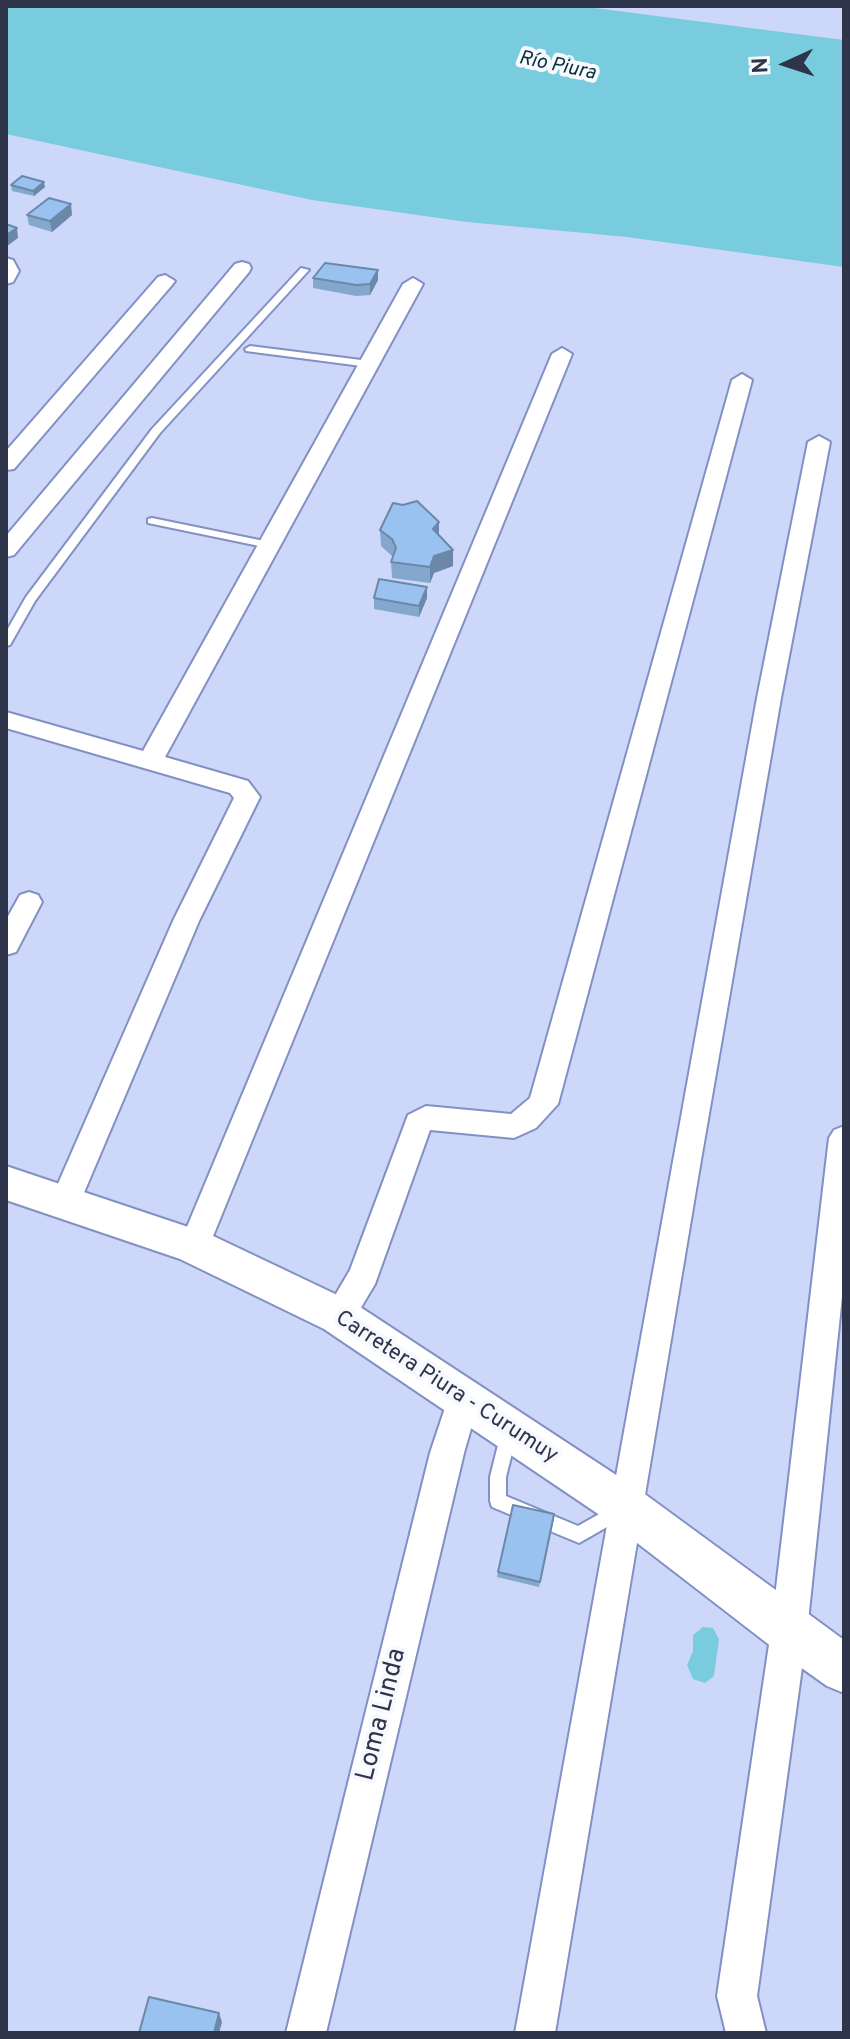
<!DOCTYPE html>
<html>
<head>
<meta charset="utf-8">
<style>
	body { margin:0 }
	#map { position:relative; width:850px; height:2039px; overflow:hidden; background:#cdd7f9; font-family:Overpass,sans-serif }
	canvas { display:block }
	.frame { position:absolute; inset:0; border:8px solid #2e3449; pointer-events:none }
	.north { position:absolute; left:746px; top:24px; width:80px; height:80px; -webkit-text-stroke:6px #f7f9ff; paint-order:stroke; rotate:267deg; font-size:22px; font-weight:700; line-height:32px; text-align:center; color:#2e3449 }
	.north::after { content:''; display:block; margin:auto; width:28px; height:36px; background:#2e3449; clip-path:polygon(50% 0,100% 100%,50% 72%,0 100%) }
</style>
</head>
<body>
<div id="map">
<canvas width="850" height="2039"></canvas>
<div class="frame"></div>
<div class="north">N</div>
</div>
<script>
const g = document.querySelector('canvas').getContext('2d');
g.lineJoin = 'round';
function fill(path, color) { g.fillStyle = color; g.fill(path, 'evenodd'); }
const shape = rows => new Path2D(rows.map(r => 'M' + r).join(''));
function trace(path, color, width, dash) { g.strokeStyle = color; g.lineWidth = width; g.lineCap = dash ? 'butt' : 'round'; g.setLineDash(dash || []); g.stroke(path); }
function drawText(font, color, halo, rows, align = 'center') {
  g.font = font + ' Overpass,sans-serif'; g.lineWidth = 8; g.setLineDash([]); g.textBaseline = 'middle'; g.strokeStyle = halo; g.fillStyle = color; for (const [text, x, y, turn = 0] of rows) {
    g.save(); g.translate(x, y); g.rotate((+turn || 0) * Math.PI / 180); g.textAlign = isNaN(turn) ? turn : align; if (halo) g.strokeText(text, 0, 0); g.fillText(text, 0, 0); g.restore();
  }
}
fill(shape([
	[6,6,579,6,844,40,844,267,627,237,467,222,312,200,6,134],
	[703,1627,713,1628,719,1639,714,1676,705,1683,693,1679,687,1665,693,1651,693,1635]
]), '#79ccdd');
const service = shape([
	[301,268,309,270,160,433,35,601,10,645,6,646,6,632,26,597,152,429,301,268],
	[250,346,369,361,374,364,369,367,246,351,245,349,250,346],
	[152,518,269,542,275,545,269,548,148,523,148,519,152,518],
	[509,1426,515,1428,517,1433,506,1477,506,1496,578,1526,622,1501,628,1503,630,1509,628,1515,579,1543,492,1507,490,1501,490,1477,501,1433,503,1428,509,1426]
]);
const minor = shape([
	[6,258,13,260,19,271,13,282,6,284,6,258],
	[242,262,249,264,251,268,249,272,14,555,6,557,6,536,235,264,242,262],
	[165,275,175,281,172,285,14,469,6,470,6,451,158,277,165,275],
	[413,278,423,284,165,757,248,781,260,797,199,921,80,1202,76,1211,65,1214,54,1211,50,1202,173,921,234,798,230,793,6,728,6,712,143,751,403,284,413,278],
	[562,348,572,354,209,1246,205,1255,194,1259,183,1255,179,1246,552,354,562,348],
	[742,374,752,380,558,1104,536,1128,514,1138,430,1130,375,1284,350,1326,339,1330,328,1326,323,1316,350,1270,408,1115,426,1106,511,1114,530,1098,732,380,742,374],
	[819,436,830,442,781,698,701,1160,555,2033,515,2033,757,698,808,442,819,436],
	[29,892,38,895,42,902,16,952,6,955,6,920,20,895,29,892],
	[844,1126,844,1277,807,1631,757,1996,766,2033,726,2033,717,1996,771,1631,829,1138,834,1130,844,1126],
	[464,1382,476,1387,480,1397,464,1453,326,2033,286,2033,430,1453,452,1387,464,1382]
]);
const secondary = shape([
	[6,1166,209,1234,354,1303,642,1492,844,1640,844,1693,827,1686,772,1647,610,1522,324,1329,180,1259,6,1200,6,1166]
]);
trace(service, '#8290c4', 4);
trace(minor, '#8290c4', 4);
trace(secondary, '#8290c4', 4);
fill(service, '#fff');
fill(minor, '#fff');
fill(secondary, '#fff');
fill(shape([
	[11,185,45,187,34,196,12,191],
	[27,215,72,215,52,232,29,225],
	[378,270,378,280,370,295,356,296,313,288,313,278],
	[439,522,439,535,453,550,453,566,434,573,430,583,392,578,391,562,393,557,381,546,380,530],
	[374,598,427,598,419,617,374,609],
	[554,1519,539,1587,497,1577,498,1572]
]), '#84a7ce');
fill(shape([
	[44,182,45,187,34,196,33,191],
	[71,204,72,215,52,232,50,221],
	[17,228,18,238,6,247,6,235],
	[378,270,378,280,370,295,370,284],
	[439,522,439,538,433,529],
	[453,550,453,566,434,573,430,583,430,567,434,556],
	[427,587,427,598,419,617,419,606],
	[219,2013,222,2022,219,2033,214,2033]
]), '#6b88a8');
const building = shape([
	[22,176,44,182,33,191,11,185,22,176],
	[49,198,71,204,50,221,27,215,49,198],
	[6,224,17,228,6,235,6,224],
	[325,263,378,270,370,284,356,285,313,278,325,263],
	[417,501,439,522,433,529,453,550,434,556,430,567,391,562,396,548,392,539,380,530,393,503,403,505,417,501],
	[379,579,427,587,419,606,374,598,379,579],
	[513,1505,554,1514,540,1582,498,1572,513,1505],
	[149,1997,219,2013,214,2033,139,2033,149,1997]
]);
fill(building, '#99c2f0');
trace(building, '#6b88a8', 2);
drawText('italic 20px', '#063037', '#f7f9ff', [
	["Río Piura",557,67,12]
]);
drawText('22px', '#2e3449', '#f7f9ff', [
	["Carretera Piura - Curumuy",446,1388,33]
]);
drawText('26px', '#2e3449', '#f7f9ff', [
	["Loma Linda",383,1715,-76]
]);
</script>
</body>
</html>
